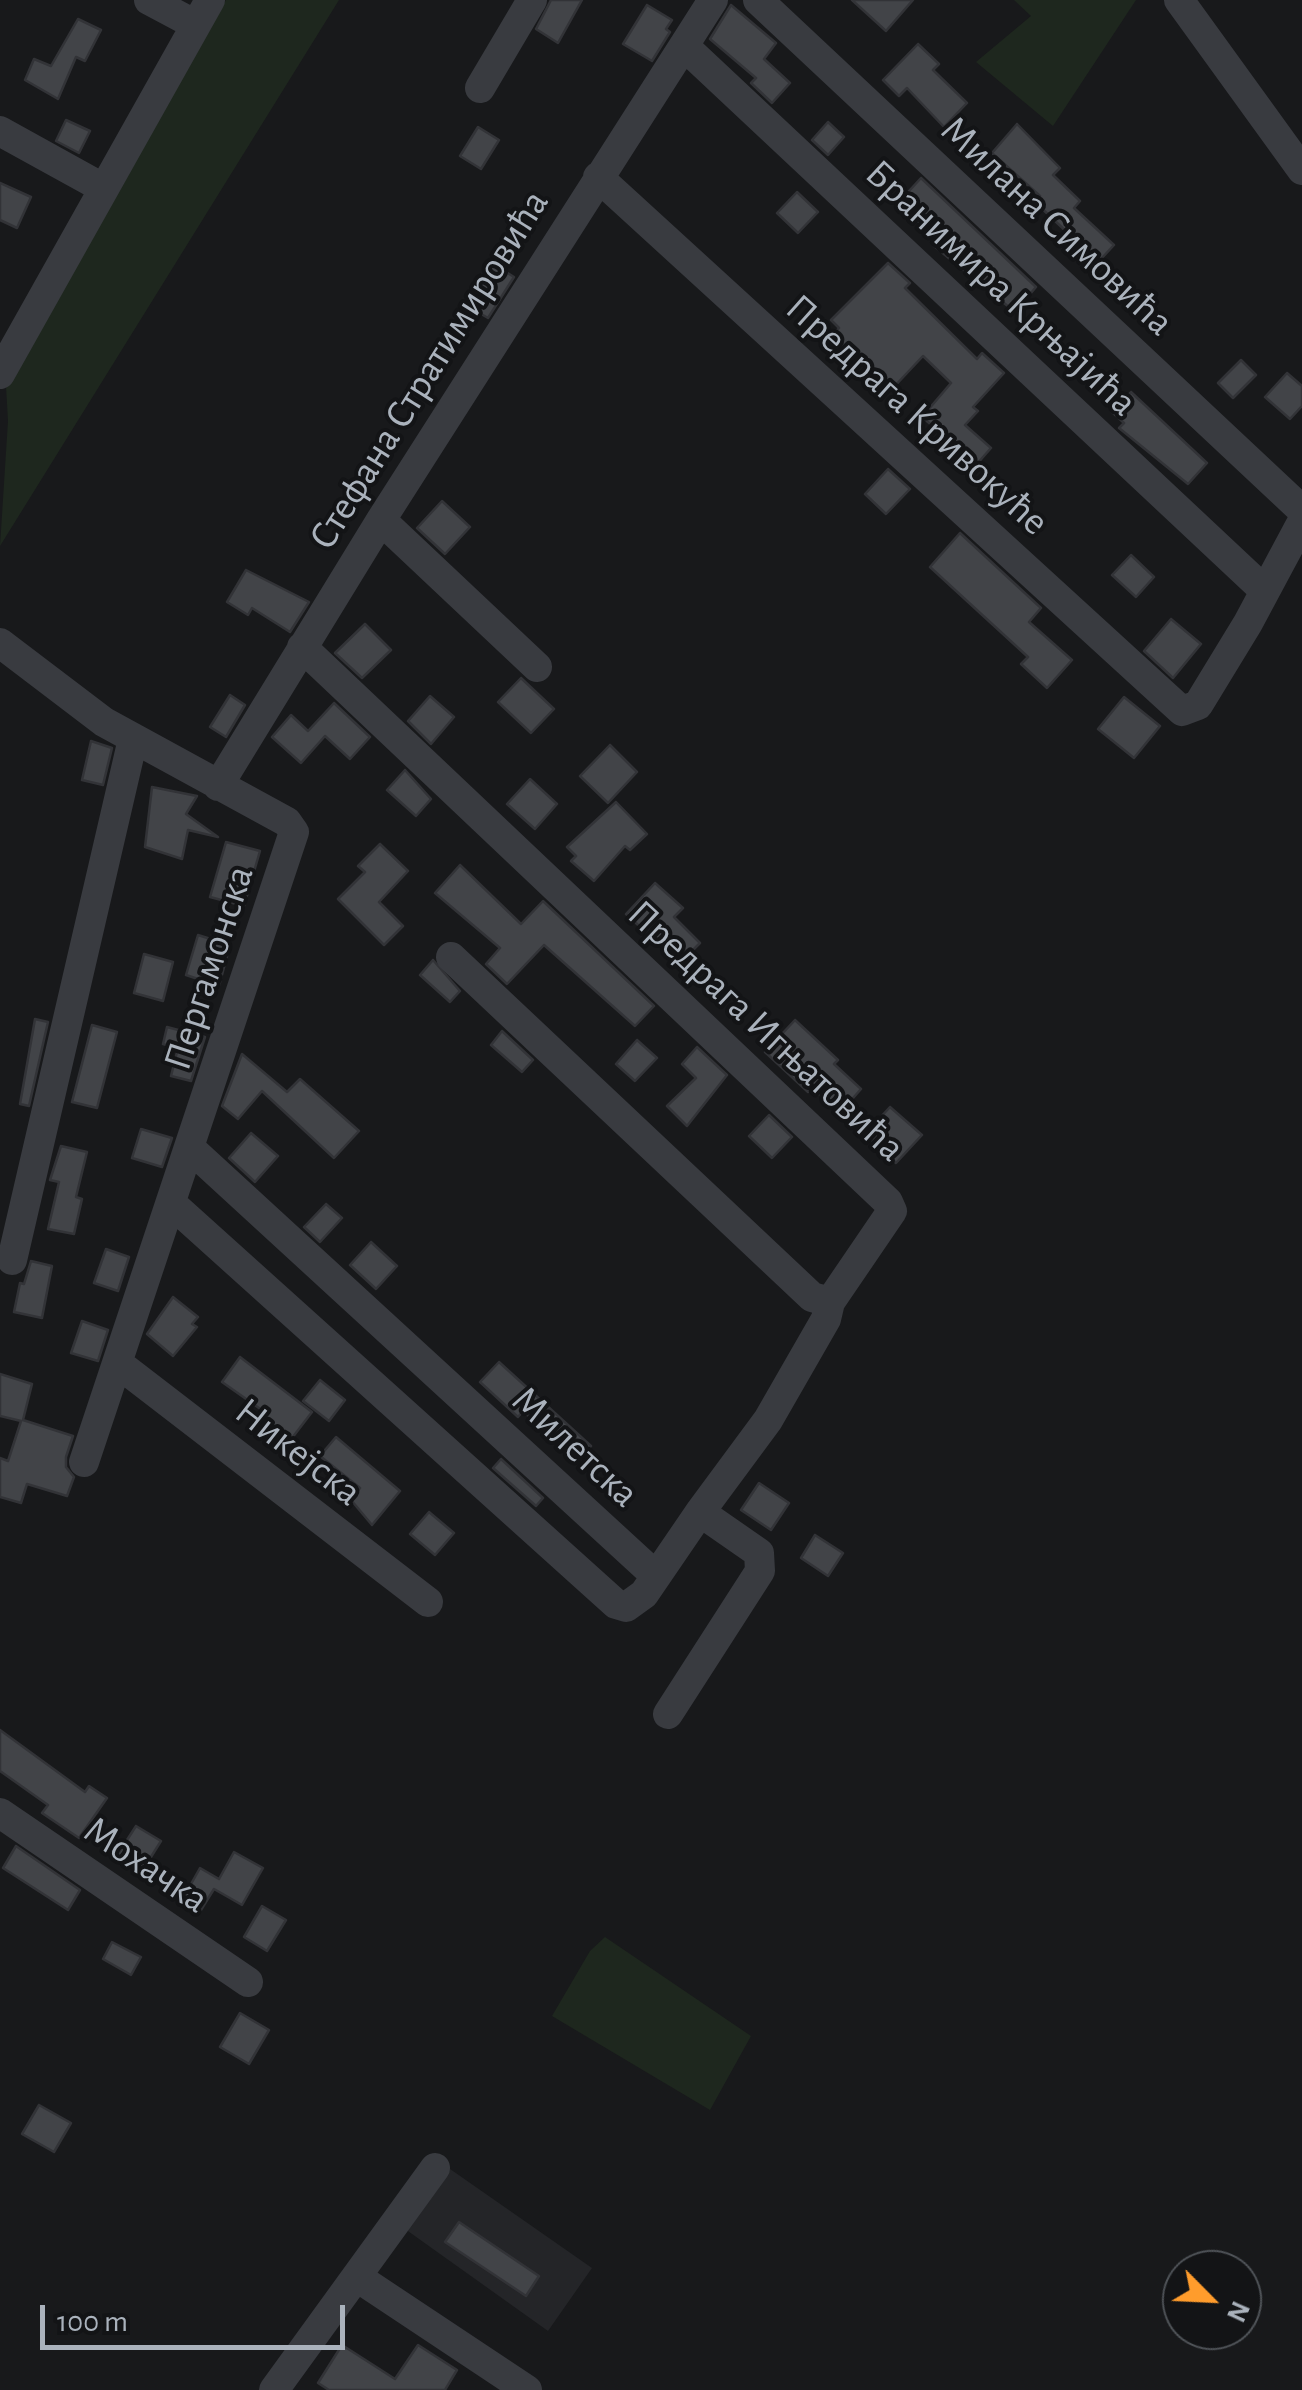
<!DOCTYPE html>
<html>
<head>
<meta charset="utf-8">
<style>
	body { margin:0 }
	#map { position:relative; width:1302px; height:2390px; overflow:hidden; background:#18191b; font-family:"Alegreya Sans",sans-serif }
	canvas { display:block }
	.north { position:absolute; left:1162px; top:2250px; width:100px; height:100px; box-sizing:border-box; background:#131416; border:2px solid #4f5358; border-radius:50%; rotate:114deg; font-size:28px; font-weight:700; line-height:40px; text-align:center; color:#aab2bc }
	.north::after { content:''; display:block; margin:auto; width:35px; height:45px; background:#ff9c2c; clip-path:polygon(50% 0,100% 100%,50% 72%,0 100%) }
	.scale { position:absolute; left:40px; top:2305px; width:305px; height:45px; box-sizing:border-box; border:5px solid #aab2bc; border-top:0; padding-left:12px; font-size:30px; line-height:35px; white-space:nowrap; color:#aab2bc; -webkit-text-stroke:8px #131416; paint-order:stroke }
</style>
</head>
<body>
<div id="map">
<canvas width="1302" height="2390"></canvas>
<div class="north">N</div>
<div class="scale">100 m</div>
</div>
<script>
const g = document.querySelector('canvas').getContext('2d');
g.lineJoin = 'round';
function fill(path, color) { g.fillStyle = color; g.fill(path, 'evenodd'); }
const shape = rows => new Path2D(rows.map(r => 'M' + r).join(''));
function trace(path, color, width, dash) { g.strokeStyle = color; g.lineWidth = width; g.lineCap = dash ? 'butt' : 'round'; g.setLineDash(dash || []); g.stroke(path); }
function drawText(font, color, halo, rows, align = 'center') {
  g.font = font + ' "Alegreya Sans",sans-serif'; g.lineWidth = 8; g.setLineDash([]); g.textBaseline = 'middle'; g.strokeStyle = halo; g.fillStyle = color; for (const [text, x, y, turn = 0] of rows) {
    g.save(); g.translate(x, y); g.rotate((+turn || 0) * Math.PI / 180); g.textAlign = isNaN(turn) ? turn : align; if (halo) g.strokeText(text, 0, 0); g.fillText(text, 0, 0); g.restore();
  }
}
fill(shape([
	[430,2155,592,2268,548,2331,384,2214]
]), '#242528');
fill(shape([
	[226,0,339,0,0,546,8,421,6,386],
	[1014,0,1136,0,1053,126,976,62,1031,16],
	[605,1937,751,2036,710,2110,552,2016,590,1951]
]), '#1e271e');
const building = shape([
	[551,0,582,0,558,43,536,29,551,0],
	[852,0,913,0,886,31,852,0],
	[647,5,672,20,666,29,670,32,652,61,623,44,647,5],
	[731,5,776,43,764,59,790,83,772,103,751,83,756,78,710,39,731,5],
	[78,19,101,30,85,61,76,57,58,99,25,80,34,59,51,66,78,19],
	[918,44,939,64,933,70,967,103,944,127,907,88,899,96,883,80,918,44],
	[66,120,90,131,79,153,56,141,66,120],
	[828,122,844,137,828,155,812,140,828,122],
	[1017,124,1060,168,1053,175,1080,201,1074,208,1114,245,1089,272,1063,248,1072,237,1035,202,1040,196,992,153,1017,124],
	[478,127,499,140,481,169,460,156,478,127],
	[921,178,1036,287,1015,312,934,246,939,240,898,203,921,178],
	[0,183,31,197,17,228,0,220,0,183],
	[797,192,818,212,798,233,777,213,797,192],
	[490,262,514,277,488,318,464,304,490,262],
	[888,263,910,283,905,288,977,359,982,353,1004,373,973,407,978,411,965,425,991,448,969,473,946,454,954,444,922,417,951,383,923,356,892,389,850,349,845,354,829,339,839,328,831,320,888,263],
	[1241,360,1256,375,1233,398,1218,383,1241,360],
	[1287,373,1302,386,1302,406,1290,419,1265,397,1287,373],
	[1131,392,1207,463,1188,484,1119,428,1124,423,1112,412,1131,392],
	[888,469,910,489,886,514,865,494,888,469],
	[442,501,470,527,445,554,417,528,442,501],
	[960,533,1041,608,1029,622,1072,660,1047,688,1021,664,1028,657,930,567,960,533],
	[1131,555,1154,577,1136,597,1112,575,1131,555],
	[246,570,309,602,290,632,252,608,248,615,227,602,246,570],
	[1171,619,1201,644,1173,678,1144,651,1171,619],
	[365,624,391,650,362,678,335,653,365,624],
	[521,678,554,709,531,733,498,702,521,678],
	[230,695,245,705,226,737,210,727,230,695],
	[430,696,454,717,431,744,408,721,430,696],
	[1124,697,1160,726,1134,758,1098,729,1124,697],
	[334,703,370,737,350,759,325,736,301,763,272,737,291,715,308,731,334,703],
	[91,741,112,748,103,785,82,780,91,741],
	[610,745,637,772,608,803,580,776,610,745],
	[405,770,431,799,416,816,387,790,405,770],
	[530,779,557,804,535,829,507,804,530,779],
	[152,787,197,796,186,814,218,837,188,830,182,859,145,847,152,787],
	[616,802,647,834,630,850,625,846,594,881,571,861,576,856,567,847,616,802],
	[226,842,260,851,244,906,210,897,226,842],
	[380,844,408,871,379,902,403,926,384,945,338,899,365,872,358,866,380,844],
	[460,865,521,924,543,901,654,1006,635,1026,544,945,507,984,486,964,500,948,435,893,460,865],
	[655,883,683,908,674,917,700,943,680,963,626,914,655,883],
	[198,935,230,945,219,986,186,975,198,935],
	[144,954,173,962,163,1001,134,993,144,954],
	[433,960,460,991,450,1002,420,975,433,960],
	[35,1019,48,1022,29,1106,20,1104,35,1019],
	[795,1020,838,1060,834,1064,861,1089,840,1113,812,1088,808,1092,765,1052,795,1020],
	[92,1025,117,1032,97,1108,72,1102,92,1025],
	[167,1027,205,1037,191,1081,171,1076,178,1048,163,1044,167,1027],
	[502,1031,533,1060,522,1072,491,1045,502,1031],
	[637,1040,657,1058,635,1081,616,1064,637,1040],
	[697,1047,727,1075,687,1126,667,1106,696,1078,682,1064,697,1047],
	[242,1054,287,1092,300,1079,359,1131,334,1158,262,1091,238,1119,222,1106,242,1054],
	[890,1107,922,1135,896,1163,865,1134,890,1107],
	[769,1115,792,1137,772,1158,749,1136,769,1115],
	[141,1129,172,1138,162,1167,132,1158,141,1129],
	[251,1133,278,1156,255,1182,229,1158,251,1133],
	[61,1146,87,1152,76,1197,82,1199,74,1234,48,1229,59,1182,50,1180,61,1146],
	[326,1204,342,1218,320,1242,304,1227,326,1204],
	[371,1242,397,1266,376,1289,350,1265,371,1242],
	[106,1249,129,1257,118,1291,94,1283,106,1249],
	[31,1261,52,1266,42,1318,14,1312,20,1283,24,1284,31,1261],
	[173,1297,198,1317,192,1324,197,1327,173,1356,147,1334,173,1297],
	[82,1321,108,1330,98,1361,71,1353,82,1321],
	[240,1357,312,1412,289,1442,261,1420,266,1413,222,1382,240,1357],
	[499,1362,591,1446,577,1460,523,1411,518,1417,480,1382,499,1362],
	[0,1374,32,1384,23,1420,73,1436,66,1457,66,1467,74,1477,67,1496,27,1484,21,1503,0,1497,0,1458,8,1461,21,1421,0,1416,0,1374],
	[320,1380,345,1400,329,1421,303,1401,320,1380],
	[336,1437,400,1491,372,1525,351,1500,360,1488,320,1456,336,1437],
	[501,1459,543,1498,536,1506,493,1468,501,1459],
	[759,1483,789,1503,771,1530,741,1510,759,1483],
	[429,1512,454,1533,435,1555,410,1534,429,1512],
	[815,1535,843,1553,828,1576,801,1558,815,1535],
	[0,1730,85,1792,89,1786,107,1798,79,1838,42,1813,48,1805,0,1771,0,1730],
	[136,1826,161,1841,141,1873,116,1857,136,1826],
	[16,1846,80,1890,68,1910,3,1868,16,1846],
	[234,1852,263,1868,242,1905,214,1889,201,1910,182,1900,200,1868,219,1879,234,1852],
	[262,1906,286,1920,267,1951,244,1937,262,1906],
	[112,1942,141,1957,131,1975,103,1959,112,1942],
	[240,2013,269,2030,249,2064,220,2047,240,2013],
	[39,2105,71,2123,54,2152,22,2134,39,2105],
	[459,2222,539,2276,526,2296,445,2242,459,2222],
	[342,2345,395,2379,418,2345,457,2370,445,2390,329,2390,318,2383,342,2345]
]);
fill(building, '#424448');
trace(building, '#323337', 2.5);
trace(shape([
	[149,0,196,25],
	[758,0,1302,510],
	[1179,0,1302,170],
	[684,46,1263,589],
	[480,88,532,0],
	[0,131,103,188],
	[598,177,1182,711,1198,705,1248,623,1302,522],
	[0,374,210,0],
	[381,520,537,667],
	[0,643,104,722,287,822,294,832,84,1462],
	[302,647,888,1202,892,1211,830,1302,812,1297,451,957],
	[218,786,381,520,713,0],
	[191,1149,655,1575],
	[173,1205,616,1604,626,1607,644,1594,700,1512,759,1553,760,1571,668,1714],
	[12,1260,133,739],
	[120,1365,428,1602],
	[700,1512,768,1420,826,1319,830,1302],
	[0,1813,248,1982],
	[357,2277,527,2390],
	[274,2390,435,2168]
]), '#393b40', 30);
drawText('40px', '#aab2bc', '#131416', [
	["Милана Симовића",1057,226,43],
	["Бранимира Крњајића",1001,288,43],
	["Стефана Стратимировића",429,370,-58],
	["Предрага Кривокуће",917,415,42],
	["Пергамонска",209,968,-72],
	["Предрага Игњатовића",766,1031,43],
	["Милетска",575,1447,43],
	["Никејска",298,1452,38],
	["Мохачка",146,1865,34]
]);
</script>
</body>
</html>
